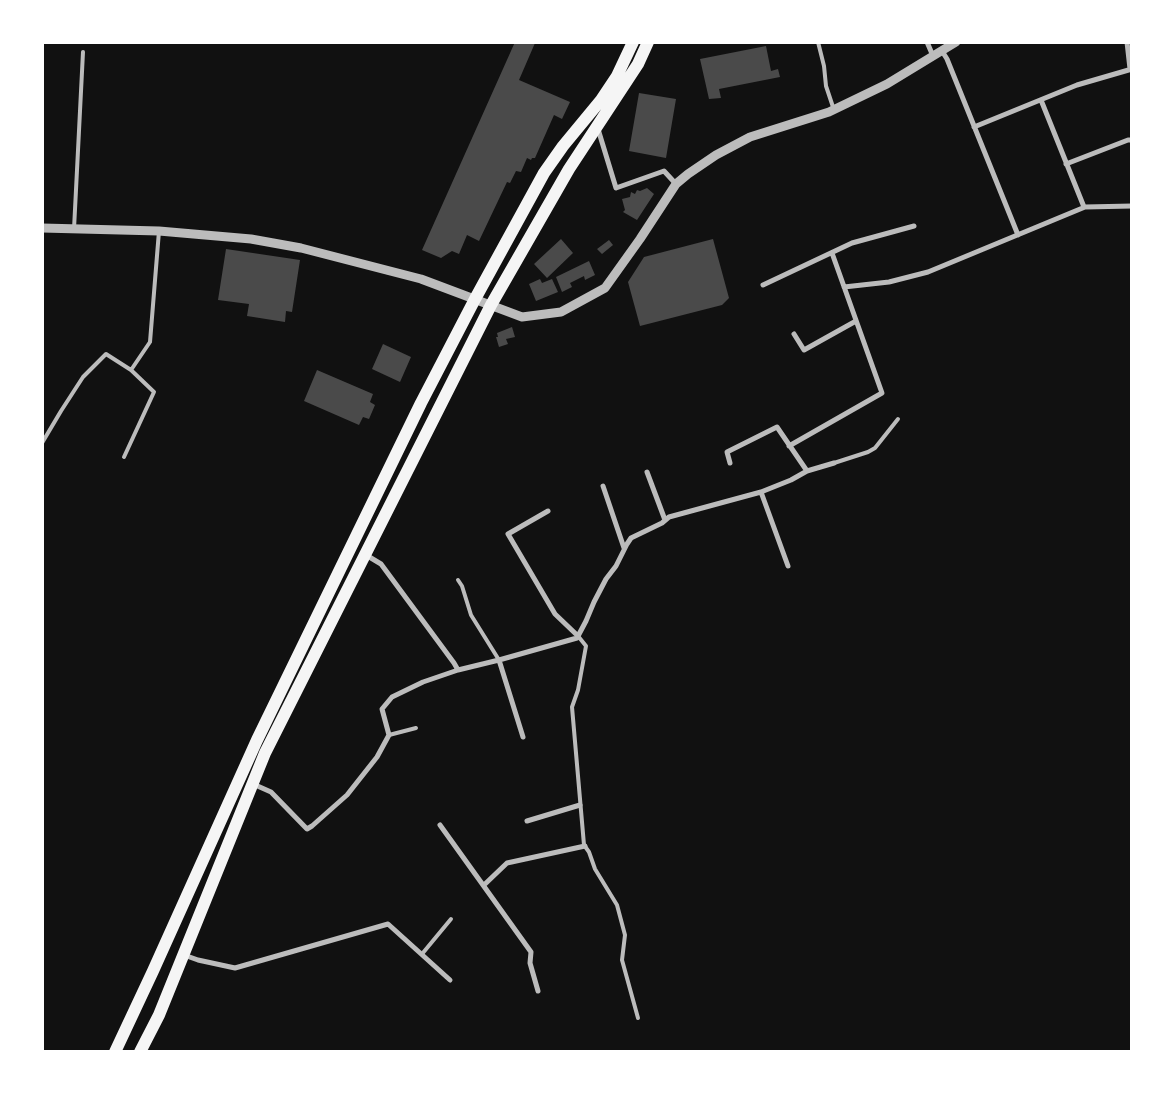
<!DOCTYPE html>
<html>
<head>
<meta charset="utf-8">
<style>
	body { margin:0 }
	#map { position:relative; width:1174px; height:1094px; overflow:hidden; background:#111; font-family:"IBM Plex Sans",sans-serif }
	canvas { display:block }
	.frame { position:absolute; inset:0; border:44px solid #fff; pointer-events:none }
</style>
</head>
<body>
<div id="map">
<canvas width="1174" height="1094"></canvas>
<div class="frame"></div>
</div>
<script>
const g = document.querySelector('canvas').getContext('2d');
g.lineJoin = 'round';
function fill(path, color) { g.fillStyle = color; g.fill(path, 'evenodd'); }
const shape = rows => new Path2D(rows.map(r => 'M' + r).join(''));
function trace(path, color, width, dash) { g.strokeStyle = color; g.lineWidth = width; g.lineCap = dash ? 'butt' : 'round'; g.setLineDash(dash || []); g.stroke(path); }
fill(shape([
	[515,42,535,43,519,80,570,102,562,119,554,115,535,158,532,158,531,160,527,158,521,172,516,171,510,183,507,182,479,241,467,235,459,254,452,251,441,258,422,250],
	[766,46,771,71,778,69,780,77,719,89,721,98,709,99,700,59],
	[639,93,676,99,666,158,629,151],
	[647,188,654,194,637,220,623,212,625,210,622,199,630,197,631,192,635,194,637,190,640,191],
	[561,239,573,253,547,278,534,264],
	[713,239,729,298,722,305,640,326,628,282,644,257],
	[609,240,613,245,602,254,597,249],
	[226,249,300,260,292,312,286,311,285,322,247,316,249,304,218,300],
	[589,261,595,275,585,280,584,276,570,283,572,287,562,292,556,277],
	[540,279,542,283,552,279,558,292,536,301,529,284],
	[512,327,515,337,506,339,508,344,499,347,496,337,498,337,497,333],
	[383,344,411,357,400,382,372,369],
	[317,370,373,394,370,402,375,405,369,419,363,417,359,425,304,401]
]), '#4a4a4a');
trace(shape([
	[818,42,824,66,826,86,834,110],
	[74,229,83,52],
	[42,443,61,411,83,377,106,354,131,370],
	[124,457,154,392,131,370,150,342,159,231],
	[834,463,868,452,875,448,898,419],
	[458,580,462,586,471,615,499,660],
	[578,636,586,646,578,690,572,707,584,845,589,852,595,869,617,905,625,935,622,960,638,1018],
	[389,735,416,728],
	[422,954,451,919]
]), '#bcbcbc', 4);
trace(shape([
	[927,42,933,56],
	[1127,42,1130,69],
	[942,51,947,59,1018,235],
	[1041,100,1084,207],
	[974,127,1077,85,1132,69],
	[598,129,616,188,664,171,676,184],
	[1066,164,1128,140,1132,140],
	[763,285,852,243,914,226],
	[844,287,889,282,928,272,1085,207,1132,206],
	[794,334,804,350,856,321],
	[789,446,882,393,832,253],
	[730,463,727,452,777,427,807,471],
	[647,472,665,520],
	[603,486,624,548],
	[761,492,788,566],
	[548,511,508,534,555,614,578,636],
	[366,555,381,564,454,663,458,670],
	[499,660,523,737],
	[253,784,271,792,307,829,312,826,347,795,377,757,389,735,382,709,392,697,423,682,458,670,499,660,577,638,586,621,594,602,606,579,616,566,627,544,631,538,662,523,669,517,761,492,791,480,807,471,834,463],
	[527,821,580,805],
	[440,825,531,952,530,963,538,991],
	[484,885,507,863,585,846],
	[184,955,198,960,235,968,388,924,450,980]
]), '#bcbcbc', 5);
trace(shape([
	[42,228,159,231,251,239,301,248,421,279,522,317,561,312,605,288,640,239,676,184,688,174,716,155,750,137,829,112,887,84,956,42]
]), '#bcbcbc', 9);
trace(shape([
	[115,1052,153,971,257,740,421,403,475,299,544,173,563,146,601,100,617,76,633,42],
	[140,1052,159,1015,265,753,491,305,569,169,638,64,648,42]
]), '#f5f5f5', 12);
</script>
</body>
</html>
